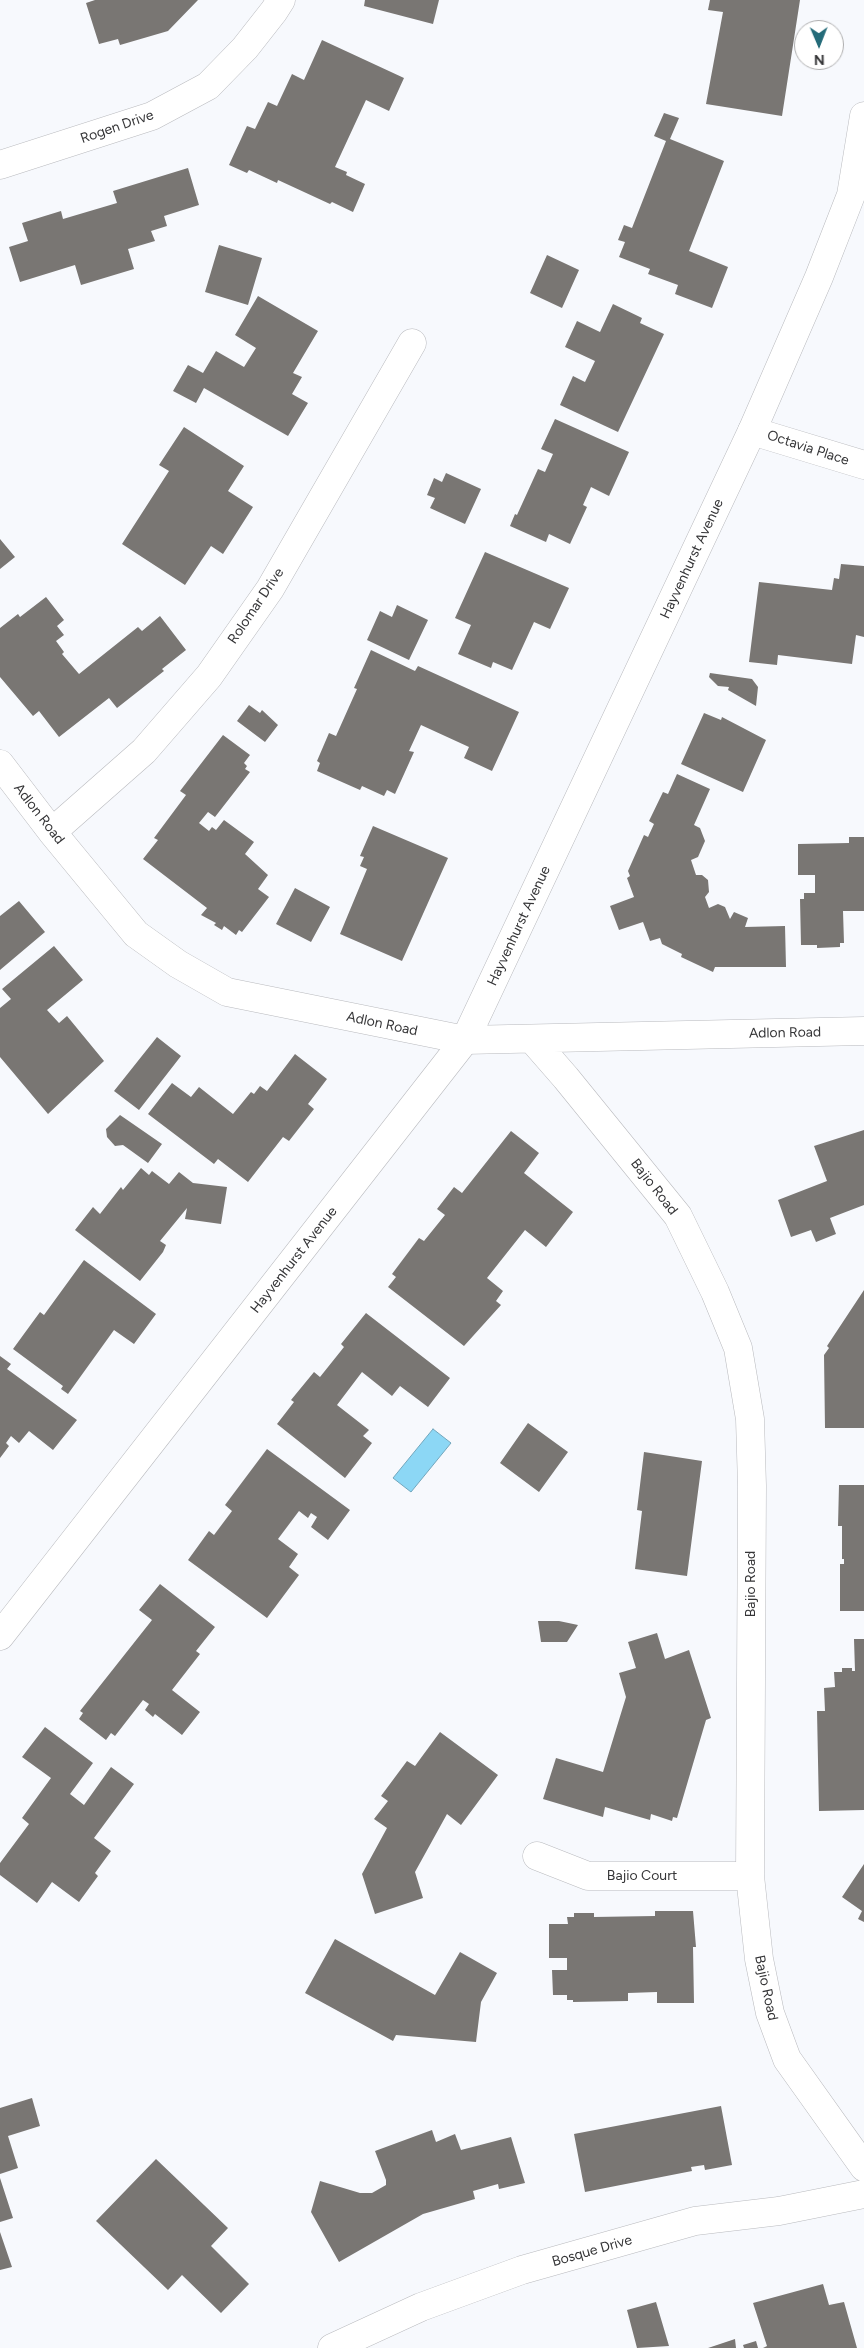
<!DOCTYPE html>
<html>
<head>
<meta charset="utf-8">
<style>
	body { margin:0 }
	#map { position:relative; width:864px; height:2348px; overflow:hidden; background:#f7f9fd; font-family:Figtree,sans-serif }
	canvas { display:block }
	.north { position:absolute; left:794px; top:20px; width:50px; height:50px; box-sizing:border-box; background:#fff; border:1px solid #aeaeaf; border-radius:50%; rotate:179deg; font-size:14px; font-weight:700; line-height:20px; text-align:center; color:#353537 }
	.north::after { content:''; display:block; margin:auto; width:18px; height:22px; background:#246b79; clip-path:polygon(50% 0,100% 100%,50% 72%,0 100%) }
</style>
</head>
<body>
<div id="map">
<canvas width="864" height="2348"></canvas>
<div class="north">N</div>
</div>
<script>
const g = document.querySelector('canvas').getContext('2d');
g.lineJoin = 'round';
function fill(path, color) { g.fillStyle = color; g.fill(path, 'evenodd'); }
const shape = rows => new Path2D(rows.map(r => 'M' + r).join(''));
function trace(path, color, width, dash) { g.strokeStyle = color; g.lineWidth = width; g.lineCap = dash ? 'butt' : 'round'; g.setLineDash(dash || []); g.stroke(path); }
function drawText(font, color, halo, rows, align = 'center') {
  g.font = font + ' Figtree,sans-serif'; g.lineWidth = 5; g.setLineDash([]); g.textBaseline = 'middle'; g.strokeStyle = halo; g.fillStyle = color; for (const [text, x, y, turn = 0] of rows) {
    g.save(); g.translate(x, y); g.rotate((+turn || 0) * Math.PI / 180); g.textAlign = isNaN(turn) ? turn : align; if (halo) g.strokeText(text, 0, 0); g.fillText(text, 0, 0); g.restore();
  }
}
const water = shape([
	[433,1429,451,1443,411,1492,393,1478,433,1429]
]);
fill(water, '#8cd7f5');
trace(water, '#72a6bc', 1);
fill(shape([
	[95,0,198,0,168,31,120,45,118,39,99,44,86,3],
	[365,0,439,0,433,24,364,6],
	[710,0,800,0,782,116,706,104,723,12,708,10],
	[322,40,404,78,389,111,366,100,335,167,347,172,346,175,365,184,353,212,332,202,330,204,278,180,277,183,249,170,247,173,229,165,247,126,255,129,268,102,277,106,292,74,304,80],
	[664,113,679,118,670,139,724,161,689,251,728,267,712,308,675,294,678,285,648,274,650,269,619,257,625,242,618,240,624,225,632,228,666,141,654,136],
	[188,168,199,205,164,216,167,226,151,231,155,241,128,249,134,269,81,285,75,265,20,282,9,247,28,241,22,223,61,211,63,219,117,203,113,191],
	[219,245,262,258,248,305,205,292],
	[547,255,579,270,562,308,530,293],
	[258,296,318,331,293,373,302,377,292,394,308,403,288,436,204,388,196,403,173,391,188,365,203,373,216,351,244,367,256,348,235,335],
	[613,304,642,318,640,323,664,334,618,432,560,405,573,376,585,382,595,361,565,347,577,321,600,332],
	[555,419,629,452,609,496,591,487,583,505,587,507,570,544,549,534,546,542,510,526,515,514,517,515,538,469,545,472,553,454,541,449],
	[184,427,244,466,228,491,253,507,223,554,211,546,185,585,122,544,169,471,159,465],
	[446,473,481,489,465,524,430,508,435,498,427,495,434,478,442,482],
	[0,539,15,557,0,569],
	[485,552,569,588,550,629,534,622,512,670,493,662,491,668,458,654,471,625,455,618],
	[841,564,864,566,864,637,856,635,852,664,778,655,777,665,749,662,759,582,832,590,834,578,839,579],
	[46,597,64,620,57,626,64,635,56,641,64,652,62,654,79,674,138,627,142,631,160,616,186,650,162,669,164,671,117,708,109,698,59,737,39,711,33,716,0,677,0,628,18,614,20,617],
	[397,605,428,620,409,660,367,640,380,611,392,617],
	[371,650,415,671,418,666,519,712,492,771,464,758,469,747,421,725,409,751,414,752,395,794,387,790,384,796,362,786,360,790,317,771,320,763,317,761,329,733,336,736,357,689,354,688],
	[710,673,752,679,758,687,756,706,728,690,729,687,718,686,709,677],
	[249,705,260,713,262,710,278,725,265,742,237,721],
	[704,713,721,720,722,717,766,740,743,792,681,764],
	[223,735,250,755,244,763,247,766,245,769,250,772,215,817,208,812,199,823,209,831,212,827,216,830,224,820,254,842,245,854,268,875,258,889,269,897,242,932,239,930,236,935,224,926,222,930,214,925,216,923,201,915,207,908,143,859,158,840,154,838,186,795,180,791],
	[677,774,710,789,694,825,700,828,705,841,698,857,691,860,696,875,702,875,708,880,709,892,705,897,709,908,718,904,725,907,730,919,734,912,748,918,745,927,785,926,786,967,715,967,713,972,681,957,682,954,662,944,660,938,650,941,643,922,619,930,610,906,634,897,627,878,630,876,628,871,644,835,648,837,654,824,649,821,663,792,668,794],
	[373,826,448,858,402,961,340,934,367,869,360,866,364,857,360,856],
	[849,837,864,837,864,911,843,911,844,943,840,943,840,947,817,948,817,945,801,945,800,899,804,899,804,893,815,893,815,875,798,875,798,844,849,843],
	[295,888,330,907,311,942,276,924],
	[19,901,45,932,0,970,0,916],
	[54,946,83,980,47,1010,59,1023,67,1016,104,1061,48,1114,0,1057,0,1008,11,999,2,989],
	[157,1037,181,1056,139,1110,114,1091],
	[295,1054,327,1079,308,1104,314,1109,289,1141,283,1137,248,1182,218,1159,214,1164,148,1114,172,1083,191,1097,199,1087,233,1114,251,1092,254,1094,260,1086,267,1091],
	[120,1115,162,1144,148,1163,123,1145,115,1146,107,1137,106,1129],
	[864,1130,864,1205,830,1218,836,1234,816,1242,811,1230,791,1237,778,1200,827,1181,814,1146],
	[511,1131,539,1153,524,1173,573,1212,546,1247,525,1230,487,1278,503,1291,496,1301,501,1305,464,1346,388,1287,396,1277,392,1274,419,1238,424,1241,445,1215,437,1209,454,1187,462,1193],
	[141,1168,149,1175,152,1171,169,1184,179,1172,193,1183,227,1187,221,1224,185,1219,187,1208,160,1241,166,1245,163,1252,140,1281,75,1230,93,1207,100,1214,121,1187,123,1190],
	[84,1260,156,1314,134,1344,114,1330,68,1394,61,1389,63,1386,13,1349,40,1312,44,1315],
	[864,1290,864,1428,825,1428,824,1355,829,1348,827,1346],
	[366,1313,450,1378,428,1407,400,1386,392,1396,362,1372,337,1405,369,1430,363,1436,372,1443,345,1478,277,1424,294,1402,291,1400,314,1372,320,1377,344,1347,341,1344],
	[0,1356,11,1364,7,1369,77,1420,53,1450,29,1431,19,1443,11,1436,6,1443,9,1446,0,1458],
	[528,1423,568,1452,539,1492,500,1463],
	[267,1449,350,1510,328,1540,311,1527,317,1517,311,1513,308,1518,299,1511,278,1539,298,1554,289,1567,299,1575,267,1618,188,1560,209,1531,214,1535,232,1511,225,1505],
	[644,1452,702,1461,687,1576,635,1569,642,1511,637,1510],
	[839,1485,864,1485,864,1611,840,1611,840,1564,844,1564,844,1559,842,1559,842,1526,838,1526],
	[160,1584,215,1627,196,1651,200,1654,172,1690,200,1712,182,1735,155,1714,153,1717,145,1710,149,1704,143,1700,115,1736,111,1733,106,1740,79,1719,83,1713,80,1711,152,1620,139,1610],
	[538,1621,559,1621,578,1625,567,1642,541,1642],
	[657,1633,665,1659,689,1650,711,1718,706,1720,677,1818,673,1817,672,1821,651,1814,650,1820,605,1807,603,1817,543,1799,556,1758,603,1772,626,1697,619,1673,636,1668,628,1642],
	[854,1639,864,1639,864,1810,819,1811,817,1711,825,1711,824,1688,835,1687,834,1672,842,1672,842,1668,852,1668,852,1671,855,1671],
	[45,1727,93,1763,70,1794,84,1805,111,1767,134,1784,94,1838,111,1851,95,1873,98,1876,79,1902,52,1882,37,1903,0,1875,0,1863,29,1824,22,1818,51,1778,22,1757],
	[440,1732,498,1775,461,1825,447,1814,415,1872,423,1898,375,1914,362,1874,387,1828,374,1819,388,1801,381,1796,407,1761,415,1766],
	[864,1864,864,1922,858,1919,862,1911,842,1897],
	[655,1911,693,1911,696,1947,693,1947,694,2003,657,2003,657,1992,628,1993,628,2001,573,2002,573,2000,567,2000,567,1995,553,1995,552,1970,567,1970,567,1958,549,1958,549,1924,568,1924,567,1917,574,1917,574,1913,594,1913,594,1917,655,1916],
	[335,1939,435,1995,460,1952,497,1973,481,2002,476,2042,396,2035,393,2041,305,1993],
	[32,2098,40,2126,8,2136,18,2168,0,2174,0,2108],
	[721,2106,732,2165,705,2170,704,2165,691,2167,692,2171,585,2192,574,2134],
	[432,2130,436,2142,455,2134,461,2150,511,2137,525,2183,499,2189,498,2184,473,2191,475,2199,423,2214,339,2262,311,2212,320,2181,360,2193,372,2193,386,2185,386,2180,375,2151],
	[156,2159,228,2228,211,2246,249,2284,221,2313,182,2275,168,2290,96,2221],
	[0,2178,13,2218,0,2222],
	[0,2232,12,2267,0,2270],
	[823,2284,829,2305,844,2302,857,2348,763,2348,767,2346,753,2303],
	[656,2302,669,2346,637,2348,627,2310],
	[735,2339,736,2348,708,2348],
	[756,2341,758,2348,744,2348,743,2345]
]), '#797673');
const street = shape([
	[0,165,152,116,208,86,245,48,274,11,281,0],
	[752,431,864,465],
	[0,764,52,832,136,934,178,964,227,992,465,1040,864,1031],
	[52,832,144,751,209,676,270,589,412,343],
	[532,1039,566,1078,678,1216,715,1292,738,1348,750,1419,752,1486,750,1876,759,1959,770,2013,787,2059,864,2167],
	[537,1856,588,1876,750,1876],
	[332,2348,421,2307,522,2270,695,2221,779,2211,864,2194]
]);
const secondary = shape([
	[0,1636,465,1040,752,431,819,277,851,195,864,116]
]);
trace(street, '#b9babe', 29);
trace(secondary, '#b9babe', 29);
trace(street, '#fff', 28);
trace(secondary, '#fff', 28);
drawText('14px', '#353537', '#fff', [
	["Rogen Drive",117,127,-19],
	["Octavia Place",808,448,18],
	["Hayvenhurst Avenue",692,559,-65],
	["Rolomar Drive",256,606,-56],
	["Adlon Road",39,814,52],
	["Hayvenhurst Avenue",519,926,-65],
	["Adlon Road",382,1024,12],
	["Adlon Road",785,1033,-1],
	["Bajio Road",654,1187,52],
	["Hayvenhurst Avenue",294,1260,-52],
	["Bajio Road",751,1584,-90],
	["Bajio Court",642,1876],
	["Bajio Road",766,1988,78],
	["Bosque Drive",592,2251,-16]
]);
</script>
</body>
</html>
